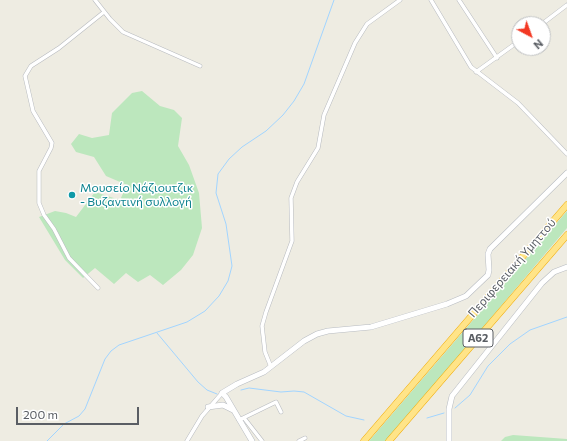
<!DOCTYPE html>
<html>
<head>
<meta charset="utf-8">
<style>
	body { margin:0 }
	#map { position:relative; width:567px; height:441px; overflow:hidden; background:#eeece2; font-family:Commissioner,sans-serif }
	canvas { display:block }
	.north { position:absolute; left:511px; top:16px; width:40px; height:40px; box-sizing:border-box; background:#fff; border:1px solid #bdbfc1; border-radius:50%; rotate:139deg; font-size:11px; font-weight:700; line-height:16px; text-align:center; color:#5a5e64 }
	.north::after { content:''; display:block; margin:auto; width:14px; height:18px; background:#f33823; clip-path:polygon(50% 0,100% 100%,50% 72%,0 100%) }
	.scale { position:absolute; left:16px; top:407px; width:123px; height:18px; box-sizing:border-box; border:2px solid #5a5e64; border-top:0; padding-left:5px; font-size:12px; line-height:14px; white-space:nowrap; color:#5a5e64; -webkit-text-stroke:3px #fff; paint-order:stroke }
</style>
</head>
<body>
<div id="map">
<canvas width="567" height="441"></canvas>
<div class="north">N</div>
<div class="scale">200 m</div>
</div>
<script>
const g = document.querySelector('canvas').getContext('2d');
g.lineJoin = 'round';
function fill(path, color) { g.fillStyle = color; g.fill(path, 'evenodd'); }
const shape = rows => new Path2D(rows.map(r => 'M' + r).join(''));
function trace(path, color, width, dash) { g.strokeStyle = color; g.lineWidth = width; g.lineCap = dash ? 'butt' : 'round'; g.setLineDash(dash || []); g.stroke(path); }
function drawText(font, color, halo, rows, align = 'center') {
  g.font = font + ' Commissioner,sans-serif'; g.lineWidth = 3; g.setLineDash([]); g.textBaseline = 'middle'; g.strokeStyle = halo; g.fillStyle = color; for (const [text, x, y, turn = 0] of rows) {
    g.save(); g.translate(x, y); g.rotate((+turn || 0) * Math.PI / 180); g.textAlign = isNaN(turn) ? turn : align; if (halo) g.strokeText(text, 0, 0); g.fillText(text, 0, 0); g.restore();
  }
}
fill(shape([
	[142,91,160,106,174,110,182,118,178,146,189,165,199,193,202,228,193,255,181,270,163,285,150,275,138,282,126,273,114,284,95,268,83,278,65,260,39,217,55,211,66,213,76,217,95,192,120,200,127,185,106,176,94,157,76,152,71,144,79,134,92,138,109,135,112,113,132,93],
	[567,211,567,228,392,435,386,441,369,441],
	[513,435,567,439,567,441,501,441,505,437]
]), '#bce7bd');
trace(shape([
	[157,333,198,382,207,390,217,394],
	[241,390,249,388,281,392,294,391,304,392,346,416,364,420],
	[455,408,470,395,488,366,510,344,530,330,567,317],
	[427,418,444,413],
	[47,441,64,424,79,416,85,409,105,359,111,351,119,345,187,322,205,311,219,296,228,281,232,266,226,224,216,193,218,174,229,159,242,147,266,131,283,115,294,101,304,84,334,0]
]), '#a1d4ff', 1);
const street = shape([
	[95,0,110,19,123,32,200,66],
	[431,0,471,67,518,103,567,154],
	[459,0,497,58],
	[542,24,567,5],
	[476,72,519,41],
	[98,288,69,258,54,229,44,215,39,203,39,171,51,148,52,143,33,111,25,76,31,66,59,48,104,12],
	[271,367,265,352,262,326,266,312,292,241,291,198,297,182,318,148,324,115,355,43,367,24,400,0],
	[244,418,262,441],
	[239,420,276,402,281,412],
	[187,441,202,416,222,393],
	[299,441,305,438]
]);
const secondary = shape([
	[222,393,237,384,264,372,304,341,317,334,328,331,371,327,447,304,466,296,488,275,489,270,488,254,490,249,567,173],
	[222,393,226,397,252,441],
	[208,407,223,405,233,410],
	[449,441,449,409,452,396,542,283,554,272,567,267]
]);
const highway = shape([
	[364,441,567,205],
	[389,441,567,235]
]);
trace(street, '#b7babf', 4.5);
trace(secondary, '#b7bbc1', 6);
trace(highway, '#f0aa00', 7);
trace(street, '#fff', 3.5);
trace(secondary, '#fff', 5);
trace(highway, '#ffe488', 6);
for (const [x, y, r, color] of [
	[72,195,4,"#0f9aa8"]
]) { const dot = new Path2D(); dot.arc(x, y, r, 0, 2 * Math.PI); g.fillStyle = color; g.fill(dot); trace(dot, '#fff', 1.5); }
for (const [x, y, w] of [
	[478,338,30]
]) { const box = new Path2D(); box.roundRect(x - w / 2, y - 9, w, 18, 3); g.fillStyle = '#fff'; g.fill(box); trace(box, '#5a5e64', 1); }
drawText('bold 11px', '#5a5e64', null, [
	["Α62",478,338]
]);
drawText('12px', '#0d838f', '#fff', [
	["Μουσείο Νάζιουτζικ",80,188],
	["- Βυζαντινή συλλογή",80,202]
], 'left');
drawText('12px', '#5a5e64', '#fff', [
	["Περιφερειακή Υμηττού",512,268,-49]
]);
</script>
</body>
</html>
